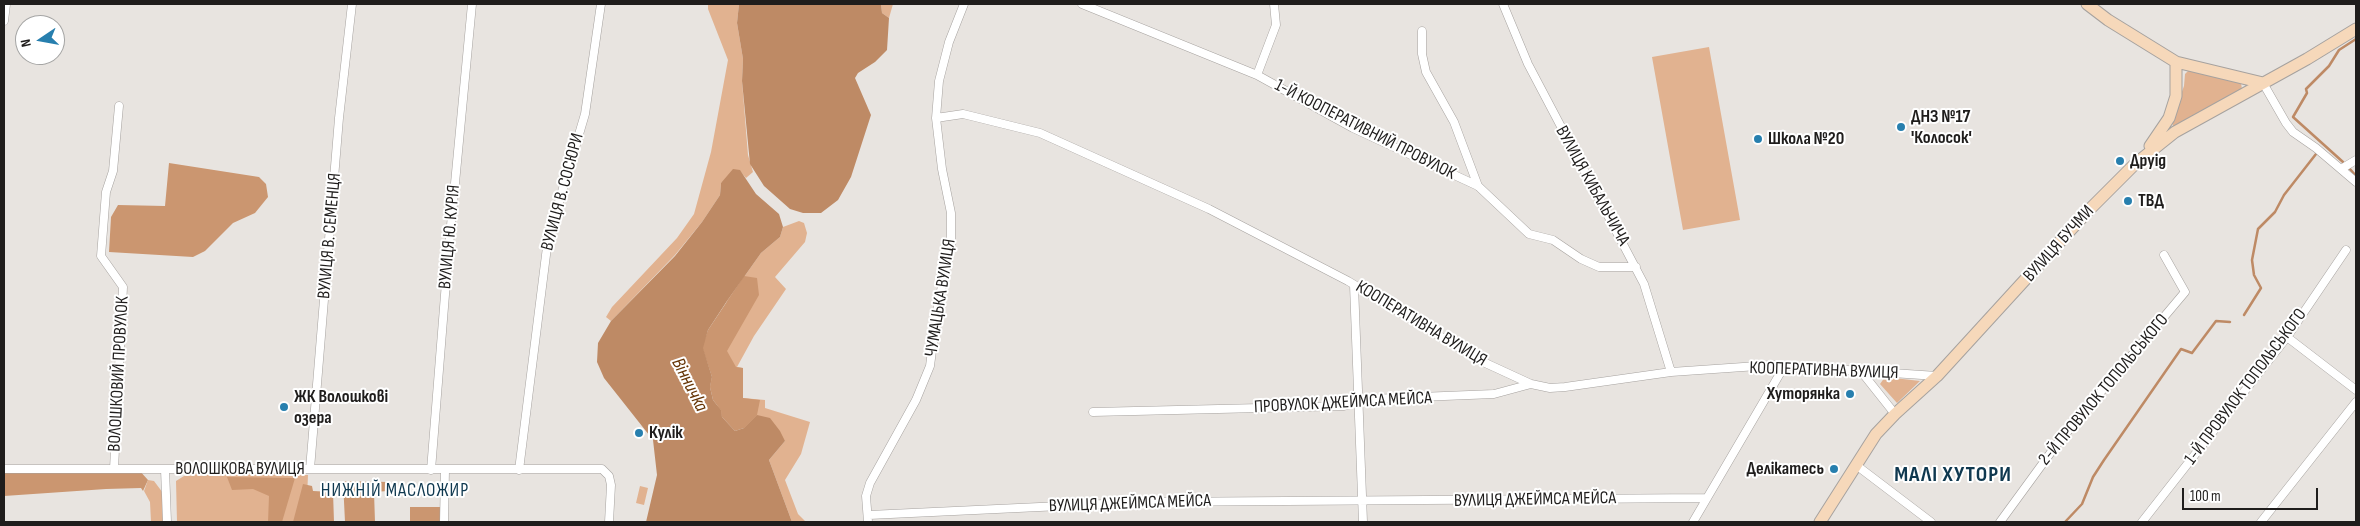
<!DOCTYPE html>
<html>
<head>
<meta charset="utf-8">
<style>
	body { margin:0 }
	#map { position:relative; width:2360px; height:526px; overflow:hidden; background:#e8e4e0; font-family:"Sofia Sans Condensed",sans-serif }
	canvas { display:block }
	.frame { position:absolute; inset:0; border:5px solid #1f1d1c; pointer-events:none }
	.north { position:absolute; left:15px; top:15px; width:50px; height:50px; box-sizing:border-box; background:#fff; border:1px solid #a5a5a4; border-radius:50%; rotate:258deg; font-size:14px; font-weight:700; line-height:20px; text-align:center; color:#1f1d1c }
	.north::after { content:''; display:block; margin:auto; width:18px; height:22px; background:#277fae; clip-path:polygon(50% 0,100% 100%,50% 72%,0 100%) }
	.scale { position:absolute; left:2182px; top:488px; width:136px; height:22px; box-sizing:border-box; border:2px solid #1f1d1c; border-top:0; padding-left:6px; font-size:15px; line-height:18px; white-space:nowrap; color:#1f1d1c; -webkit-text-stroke:4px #fff; paint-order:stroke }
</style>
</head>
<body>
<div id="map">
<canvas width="2360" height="526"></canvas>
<div class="frame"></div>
<div class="north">N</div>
<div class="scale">100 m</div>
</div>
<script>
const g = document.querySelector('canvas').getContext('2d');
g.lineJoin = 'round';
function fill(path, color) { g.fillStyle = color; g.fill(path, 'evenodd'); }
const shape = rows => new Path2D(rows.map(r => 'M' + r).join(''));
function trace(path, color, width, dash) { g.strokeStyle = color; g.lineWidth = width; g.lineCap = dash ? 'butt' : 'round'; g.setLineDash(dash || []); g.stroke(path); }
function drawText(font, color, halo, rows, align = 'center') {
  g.font = font + ' "Sofia Sans Condensed",sans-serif'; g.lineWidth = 4; g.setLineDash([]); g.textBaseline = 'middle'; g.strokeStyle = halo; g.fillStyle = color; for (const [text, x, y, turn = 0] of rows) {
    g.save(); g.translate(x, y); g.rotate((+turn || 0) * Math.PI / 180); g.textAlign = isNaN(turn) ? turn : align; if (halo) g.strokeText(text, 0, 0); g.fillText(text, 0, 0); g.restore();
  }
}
fill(shape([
	[708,4,739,4,737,23,743,59,742,81,748,155,753,172,746,178,740,171,721,183,720,195,702,222,675,255,611,321,606,317,612,307,677,238,694,214,711,152,728,60,708,9],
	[881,4,893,4,889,18,882,13],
	[1709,47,1740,220,1683,230,1652,57],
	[2189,70,2241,83,2242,89,2173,127,2172,120,2184,86,2185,74],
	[799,221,804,223,807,233,805,242,775,277,786,289,754,336,737,367,743,368,743,398,765,400,765,408,810,422,801,454,785,480,798,514,806,522,792,522,769,460,785,441,744,428,722,417,710,387,727,301,761,253,780,237,783,227],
	[1885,377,1920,381,1897,403,1880,384],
	[193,474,308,475,306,522,177,522,176,481,184,476],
	[148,480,154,481,163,493,166,522,151,522,150,502,144,491],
	[640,486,648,488,644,505,636,503]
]), '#e1b290');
fill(shape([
	[169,163,259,177,266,184,268,197,255,213,233,223,205,251,193,257,109,252,111,217,118,205,165,206],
	[744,276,757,278,759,295,727,351,736,367,743,368,743,398,760,400,757,415,744,428,735,431,722,417,721,410,713,400,710,387,712,377,702,347,708,330],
	[4,469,139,470,148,480,143,491,141,488,106,489,4,496],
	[227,477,295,478,282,522,268,522,269,496,253,489,232,490],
	[343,481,388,482,388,491,374,492,375,522,345,522],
	[303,484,312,486,313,491,333,492,334,522,293,522],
	[410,507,441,507,441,522,410,522]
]), '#cb9670');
fill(shape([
	[739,4,881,4,882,13,889,18,887,50,875,62,858,73,855,78,871,115,851,177,838,200,821,213,803,213,790,209,764,186,750,164,742,81,743,59,737,23],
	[733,169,740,170,756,194,779,214,783,227,780,237,761,253,727,301,708,330,703,348,712,377,710,387,713,400,721,410,722,417,735,431,744,428,757,415,770,418,780,431,785,441,769,460,792,522,646,522,657,475,653,440,604,378,597,362,598,343,611,321,675,256,702,222,720,195,721,183]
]), '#be8a65');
trace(shape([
	[2343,162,2293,117,2307,93,2306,89,2329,66,2339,50,2356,39],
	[2350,169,2356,176],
	[2244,315,2261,288,2254,275,2252,260,2258,229,2275,212,2284,195,2316,154],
	[2065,522,2082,504,2093,477,2104,460,2181,349,2192,353,2216,321,2230,322]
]), '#be8a65', 2.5);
const street = shape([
	[1082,4,1257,75,1353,128,1478,186,1529,234,1553,240,1581,259,1599,267,1636,267],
	[1503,4,1528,64,1644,284,1671,372],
	[4,21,6,4],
	[1422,31,1422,54,1426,72,1454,122,1478,186],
	[1257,75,1276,25,1274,4],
	[2263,83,2286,123,2293,132,2316,148,2356,182],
	[936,118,963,114,1040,133,1209,209,1348,281,1481,361,1531,384,1550,388,1565,387,1671,372,1772,365,1937,376],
	[2341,169,2356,160],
	[1354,285,1363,522],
	[2287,337,2356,390],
	[1860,370,1895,414],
	[1093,412,1344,406,1370,399,1494,394,1531,384],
	[1856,465,1931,522],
	[4,469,602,469,609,476,611,485,609,522],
	[114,469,123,287,101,256,106,192,113,171,119,106],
	[165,469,167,522],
	[310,469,339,118,352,4],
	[431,470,448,257,472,4],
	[519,470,548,239,585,114,601,4],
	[869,515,1146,502,1707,498],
	[444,522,445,470],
	[868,522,866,496,870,483,916,400,930,366,938,304,951,246,951,213,942,169,936,118,939,81,949,42,964,4],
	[1693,522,1785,365],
	[2000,522,2057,444,2185,292,2164,255],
	[2142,522,2287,337,2346,250],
	[2261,522,2356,402]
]);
const secondary = shape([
	[2087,4,2108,20,2176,62,2263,83],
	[2150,146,2169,118,2176,96,2176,62],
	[1820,522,1876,434,1895,414,1937,376,2087,212,2135,164,2175,132,2307,59,2356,29]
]);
trace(street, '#a6a29f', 9);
trace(secondary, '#a6a29f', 13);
trace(street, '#fff', 8);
trace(secondary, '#f6d8ba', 11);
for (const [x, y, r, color] of [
	[1901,127,5,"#277fae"],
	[1758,139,5,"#277fae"],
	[2120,161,5,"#277fae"],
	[2128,201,5,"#277fae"],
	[1850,394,5,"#277fae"],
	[284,407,5,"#277fae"],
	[639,433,5,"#277fae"],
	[1834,469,5,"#277fae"]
]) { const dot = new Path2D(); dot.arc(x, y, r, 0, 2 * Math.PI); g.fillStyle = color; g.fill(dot); trace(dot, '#fff', 2); }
drawText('bold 18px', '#1f1d1c', '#fff', [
	["ДНЗ №17",1911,117],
	["'Колосок'",1911,138],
	["Школа №20",1768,139],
	["Друід",2130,161],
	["ТВД",2138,201],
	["Хуторянка",1840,394,"right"],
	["ЖК Волошкові",294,397],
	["озера",294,418],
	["Кулік",649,433],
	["Делікатесь",1824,469,"right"]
], 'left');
drawText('18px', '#1f1d1c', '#fff', [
	["1-Й КООПЕРАТИВНИЙ ПРОВУЛОК",1365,130,27],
	["ВУЛИЦЯ КИБАЛЬЧИЧА",1592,186,61],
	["ВУЛИЦЯ В. СОСЮРИ",563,192,-75],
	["ВУЛИЦЯ В. СЕМЕНЦЯ",330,236,-85],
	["ВУЛИЦЯ Ю. КУРІЯ",450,237,-85],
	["ВУЛИЦЯ БУЧМИ",2059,244,-48],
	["ЧУМАЦЬКА ВУЛИЦЯ",941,298,-81],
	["КООПЕРАТИВНА ВУЛИЦЯ",1421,324,31],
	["КООПЕРАТИВНА ВУЛИЦЯ",1824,371,2],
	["ВОЛОШКОВИЙ ПРОВУЛОК",119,374,-87],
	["1-Й ПРОВУЛОК ТОПОЛЬСЬКОГО",2246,387,-53],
	["2-Й ПРОВУЛОК ТОПОЛЬСЬКОГО",2104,390,-50],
	["ПРОВУЛОК ДЖЕЙМСА МЕЙСА",1343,403,-3],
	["ВОЛОШКОВА ВУЛИЦЯ",240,469],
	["ВУЛИЦЯ ДЖЕЙМСА МЕЙСА",1535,500,-1],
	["ВУЛИЦЯ ДЖЕЙМСА МЕЙСА",1130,504,-2]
]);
drawText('italic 19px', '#663405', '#fff', [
	["Вінничка",689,385,63]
]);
g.letterSpacing = '1px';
drawText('19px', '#0f384f', '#fff', [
	["НИЖНІЙ МАСЛОЖИР",395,491]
]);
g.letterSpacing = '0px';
g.letterSpacing = '1px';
drawText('bold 22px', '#0f384f', '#fff', [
	["МАЛІ ХУТОРИ",1953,475]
]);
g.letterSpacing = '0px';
</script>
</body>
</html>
